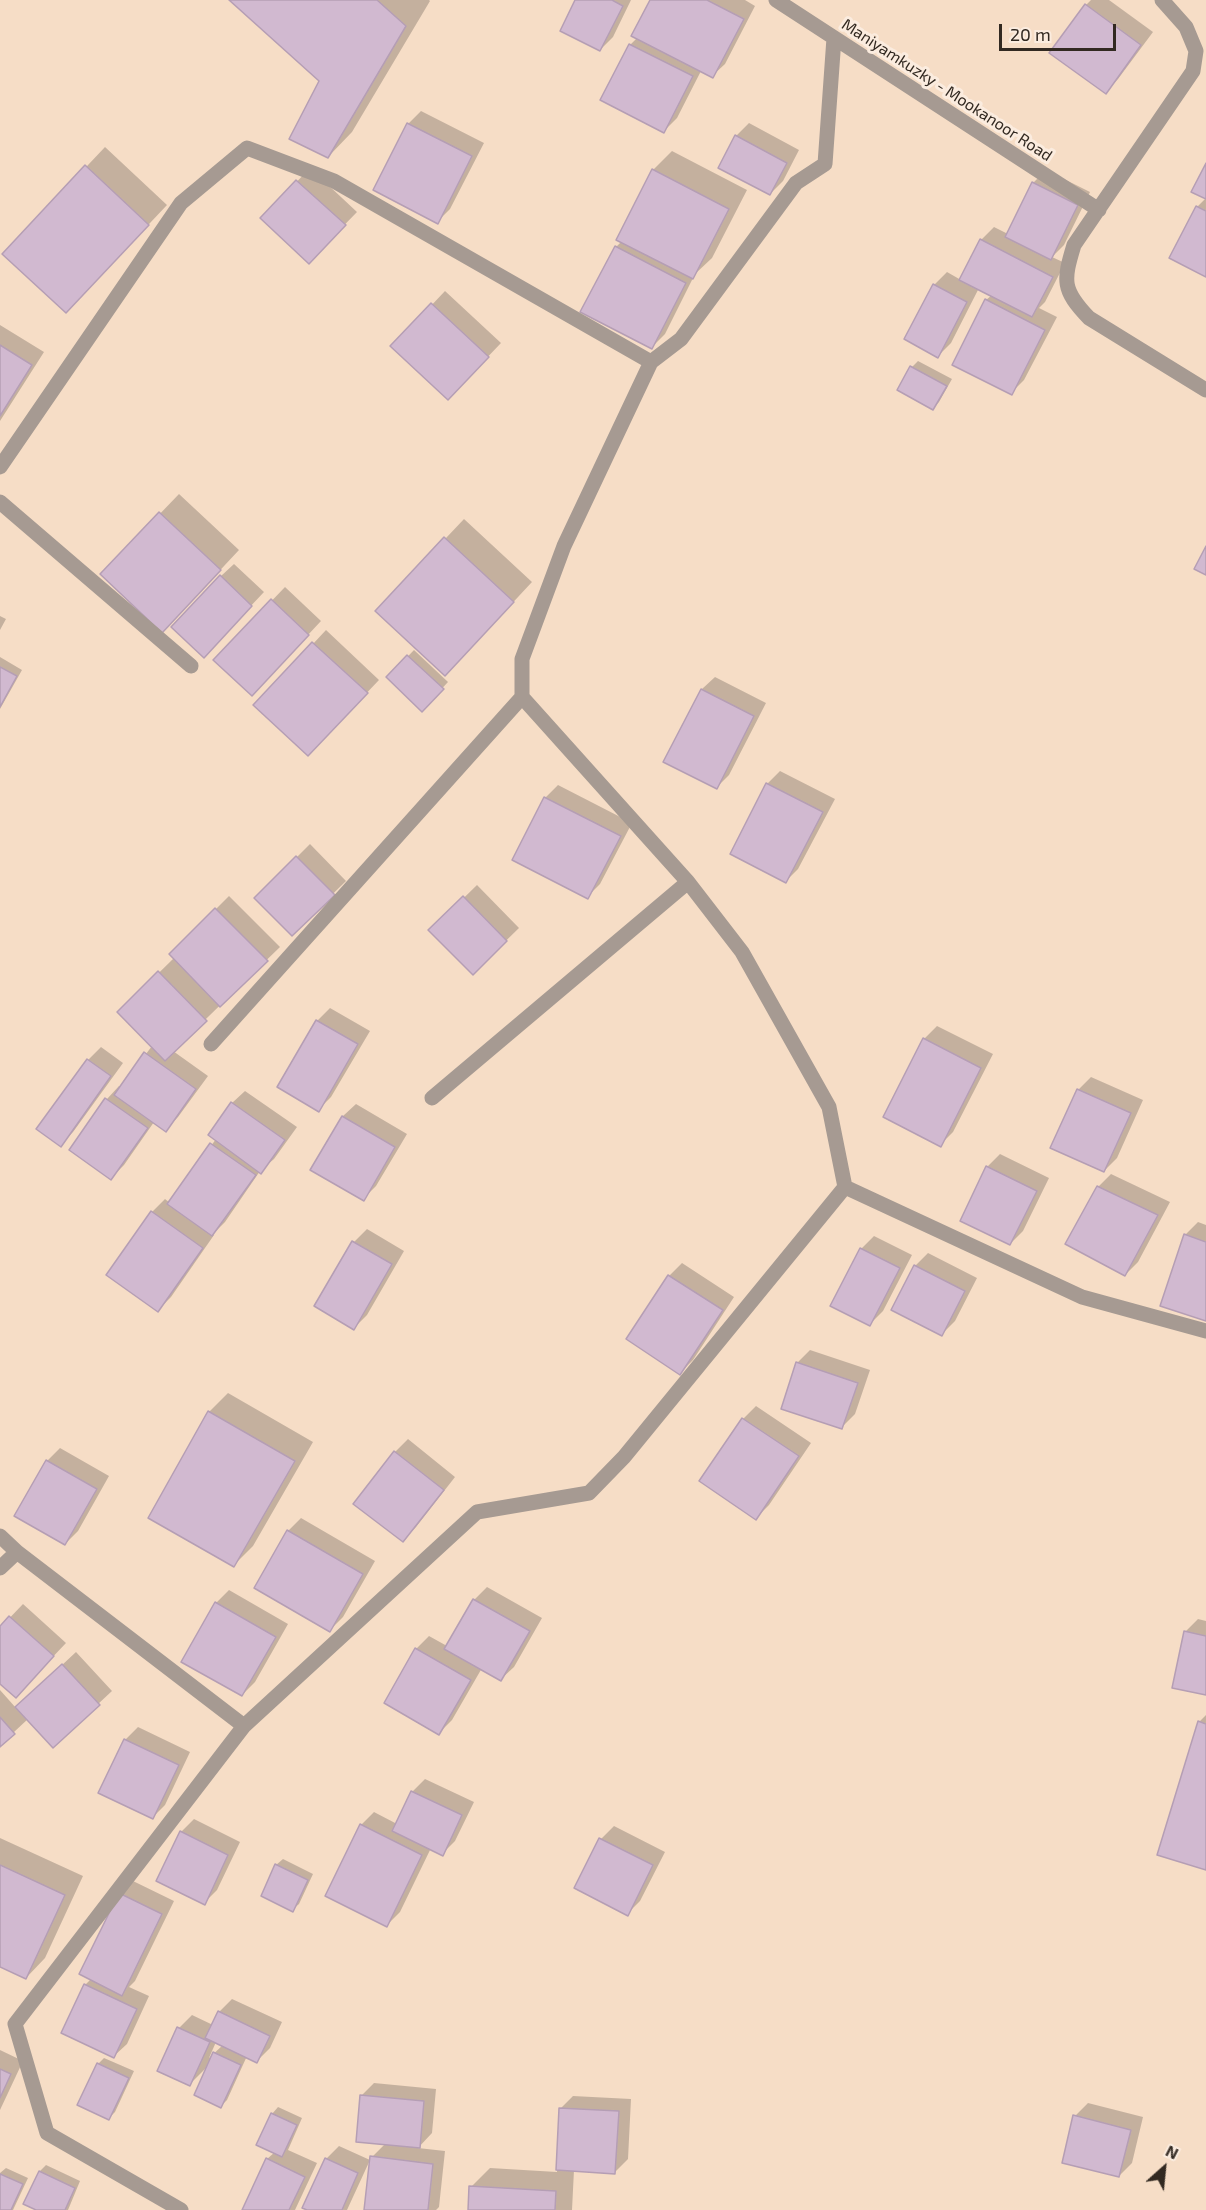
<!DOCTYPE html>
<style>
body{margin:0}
#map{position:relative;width:1206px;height:2210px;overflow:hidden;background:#f6ddc6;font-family:"Exo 2",sans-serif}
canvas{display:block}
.north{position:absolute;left:1134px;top:2138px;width:60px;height:60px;-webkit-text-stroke:4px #fbecdf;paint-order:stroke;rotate:27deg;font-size:16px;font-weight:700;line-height:24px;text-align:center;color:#322921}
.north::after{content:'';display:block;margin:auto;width:21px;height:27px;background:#322921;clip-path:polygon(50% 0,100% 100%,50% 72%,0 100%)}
.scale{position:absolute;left:999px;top:24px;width:117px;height:27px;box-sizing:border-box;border:3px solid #322921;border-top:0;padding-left:8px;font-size:18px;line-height:21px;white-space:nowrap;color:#322921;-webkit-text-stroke:4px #fbecdf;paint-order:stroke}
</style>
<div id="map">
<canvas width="1206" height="2210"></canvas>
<div class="north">N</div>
<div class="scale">20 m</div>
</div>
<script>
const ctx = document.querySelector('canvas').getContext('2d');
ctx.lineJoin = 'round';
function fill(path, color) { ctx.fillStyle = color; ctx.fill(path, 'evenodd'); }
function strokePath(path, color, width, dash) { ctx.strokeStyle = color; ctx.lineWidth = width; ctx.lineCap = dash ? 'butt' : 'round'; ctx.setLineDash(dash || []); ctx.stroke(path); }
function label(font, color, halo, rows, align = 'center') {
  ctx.font = font + ' "Exo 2",sans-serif'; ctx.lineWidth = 6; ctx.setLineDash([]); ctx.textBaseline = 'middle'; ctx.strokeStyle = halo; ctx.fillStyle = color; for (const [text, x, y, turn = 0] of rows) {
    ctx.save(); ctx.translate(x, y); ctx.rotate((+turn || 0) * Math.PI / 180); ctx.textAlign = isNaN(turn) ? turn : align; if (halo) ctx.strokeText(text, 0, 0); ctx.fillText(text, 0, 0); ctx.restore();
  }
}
fill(new Path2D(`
 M231 0H429L430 1 352 132 328 157 321 81Z
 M577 0H631L613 37 600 50Z
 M652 0H745L755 6 725 64 712 76 701 71 677 118 664 131 602 99 630 45 637 38Z
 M1091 0H1109L1153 32 1118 79 1105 92 1086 5Z
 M421 111 484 143 450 209 437 222 408 124Z
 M749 123 799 150 783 181 770 194 736 136Z
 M105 147 167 205 85 292 4 254Z
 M672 151 747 190 712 258 695 274 665 334 652 347 616 247 622 241 653 170Z
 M1206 166V275L1197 207 1206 198Z
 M310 168 357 212 321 249 262 218Z
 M1046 170 1090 192 1064 245 1052 257 1065 263 1045 302 1039 308 1057 317 1024 380 1011 393 986 300 992 295 979 288 951 343 938 356 934 285 947 272 961 280 981 240 994 227 1008 234 1033 183Z
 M445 291 501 343 461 385 393 346Z
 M0 325 44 352 0 421Z
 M918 361 952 379 939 402 933 408 899 390 912 367Z
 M179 494 239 550 181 612 102 574Z
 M464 519 532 582 464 655 377 611Z
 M234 564 264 592 216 643 221 576Z
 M285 587 321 621 265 681 215 660Z
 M0 616 6 619 0 630Z
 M326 630 379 680 321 741 256 705Z
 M414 650 448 682 422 710 388 677Z
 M0 657 22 670 0 709Z
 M715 677 766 703 729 775 716 788 702 689Z
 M780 771 835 799 798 869 786 881 767 784Z
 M558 785 632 823 600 884 587 897 545 798Z
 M310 844 346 881 292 934 256 898Z
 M477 885 519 928 473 973 431 930Z
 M229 896 280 947 173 1051 208 1076 178 1117 165 1130 154 1122 124 1165 111 1178 71 1150 107 1099 119 1086 121 1087 152 1046 119 1012 174 958 171 954Z
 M330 1008 370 1031 331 1097 318 1110 317 1021Z
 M937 1026 993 1054 953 1132 940 1145 924 1039Z
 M101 1047 123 1063 73 1132 60 1145 88 1060Z
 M1091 1077 1143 1100 1117 1158 1104 1171 1078 1090Z
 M245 1091 297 1127 274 1159 260 1171 225 1222 213 1234 214 1235 171 1297 158 1310 152 1212 165 1199 170 1203 216 1139 232 1103Z
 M356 1104 407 1134 376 1186 363 1199 312 1169 343 1116Z
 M1000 1154 1049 1178 1023 1231 1010 1244 987 1167Z
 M1111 1174 1170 1202 1138 1262 1125 1275 1098 1187Z
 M1198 1222 1206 1225V1320L1185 1235Z
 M367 1229 404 1251 367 1315 354 1328V1242Z
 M874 1236 912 1255 883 1311 870 1324 861 1249Z
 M928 1253 977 1278 955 1321 942 1334 915 1266Z
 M682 1263 734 1297 693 1360 680 1373 628 1339 669 1276Z
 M810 1350 870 1370 855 1414 842 1427 797 1363Z
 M228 1393 313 1442 253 1546 234 1565 209 1412Z
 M756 1406 811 1443 769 1505 756 1518 743 1419Z
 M408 1439 455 1477 416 1527 403 1540 395 1452Z
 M60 1448 109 1476 78 1531 65 1544 47 1461Z
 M301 1518 375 1561 343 1617 330 1630 288 1531Z
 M487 1587 542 1618 514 1667 501 1679 482 1668 452 1720 439 1733 416 1649 429 1636 447 1646 474 1600Z
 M229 1590 288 1624 255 1682 242 1695 216 1603Z
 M23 1604 66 1643 28 1683 0 1682V1628Z
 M1198 1619 1206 1621V1694L1185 1632Z
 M76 1652 112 1691 53 1746 28 1719 0 1745V1690L16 1708Z
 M1206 1715V1869L1199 1722Z
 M138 1727 190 1752 165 1805 152 1818 125 1740Z
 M425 1779 474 1802 455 1841 442 1854 431 1848 400 1912 387 1925 361 1825 374 1812 397 1824 412 1792Z
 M194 1819 240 1842 217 1890 204 1903 181 1832Z
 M614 1826 665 1852 640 1901 627 1914 576 1888 601 1839Z
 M0 1838 83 1876 45 1958 26 1978 0 1966Z
 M283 1859 313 1874 299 1904 292 1910 276 1865Z
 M133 1881 174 1901 135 1981 129 1987 149 1996 127 2044 114 2056 85 1985 91 1979 120 1894Z
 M232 1999 282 2022 270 2048 257 2061 247 2056 227 2100 221 2106 208 2066 190 2084 159 2070 179 2028 192 2015 213 2025 219 2012ZM216 2042 223 2045 209 2058Z
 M0 2050 23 2061 0 2110Z
 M104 2058 134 2071 115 2112 109 2118 98 2064Z
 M374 2083 436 2089 432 2133 418 2148 445 2151 439 2207 436 2210H366L372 2157 386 2143 361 2096Z
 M573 2096 631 2099 628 2159 615 2172 574 2170 572 2210H469L471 2187 490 2168 557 2172 560 2109Z
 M1088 2103 1143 2117 1132 2163 1119 2176 1075 2116Z
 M278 2107 302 2118 288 2150 317 2163 295 2210H245L267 2159 275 2152 272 2114Z
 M339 2146 370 2160 347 2210H311L326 2159Z
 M46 2165 80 2181 68 2210H40L25 2203 40 2171Z
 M6 2168 28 2178 13 2210H0V2173Z`), '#0003');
const building = new Path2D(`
 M229 0H377L406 26 328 158 289 139 319 81Z
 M575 0H612L623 6 600 51 560 31Z
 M650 0H707L744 19 713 78 631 36Z
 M1085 4 1141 45 1106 94 1049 53Z
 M629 44 693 76 664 133 600 100Z
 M407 123 472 156 438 224 373 190Z
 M735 135 787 163 770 195 718 168Z
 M1206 163V199L1191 192Z
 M85 165 149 225 66 313 2 254Z
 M652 169 729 209 693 279 616 240Z
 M296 180 346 225 309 264 260 218Z
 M1032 182 1078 205 1051 260 1005 237Z
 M1196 206 1206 211V277L1169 258Z
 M980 239 1053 277 1032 317 959 280Z
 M615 246 686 283 652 349 580 312Z
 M933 284 967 302 938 358 904 339Z
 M985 299 1045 330 1012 395 952 365Z
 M431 303 489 357 448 400 390 346Z
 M0 345 32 365 0 416Z
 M910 366 947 386 933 410 897 390Z
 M159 512 221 570 162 633 100 574Z
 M444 537 514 602 445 676 375 611Z
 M1206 546V575L1194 569Z
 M220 575 252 606 204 658 171 627Z
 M271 599 309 635 252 696 213 660Z
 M312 642 368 693 308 756 253 705Z
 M407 655 444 689 422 712 386 677Z
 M0 667 17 676 0 707Z
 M701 689 754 716 717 789 663 762Z
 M766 783 823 812 786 883 730 854Z
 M544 797 621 836 588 899 512 860Z
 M296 856 335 895 292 936 254 898Z
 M463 896 507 941 473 975 428 930Z
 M215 908 268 961 220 1007 169 954Z
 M158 971 207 1021 165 1061 117 1012Z
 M316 1020 358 1044 319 1112 277 1087Z
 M923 1038 981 1068 941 1147 883 1117Z
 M144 1052 196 1089 166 1132 114 1095Z
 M87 1059 111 1076 61 1147 36 1129Z
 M1077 1089 1131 1113 1104 1172 1050 1148Z
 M105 1098 148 1128 111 1180 69 1150Z
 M231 1102 285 1140 261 1174 208 1135Z
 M342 1116 395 1147 364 1201 310 1170Z
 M210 1143 256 1175 212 1236 167 1204Z
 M986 1166 1037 1191 1010 1245 960 1221Z
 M1097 1186 1158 1215 1125 1276 1065 1244Z
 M151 1211 203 1248 158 1312 106 1275Z
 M1184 1234 1206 1242V1321L1160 1306Z
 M352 1241 392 1264 354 1330 314 1306Z
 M860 1248 900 1268 870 1326 830 1306Z
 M914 1265 965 1291 942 1336 891 1310Z
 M668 1275 723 1310 680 1375 626 1339Z
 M796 1362 858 1383 842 1429 781 1409Z
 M208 1411 295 1461 234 1567 148 1518Z
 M742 1418 799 1456 756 1520 699 1481Z
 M394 1451 444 1490 403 1542 353 1504Z
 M46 1460 97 1489 65 1545 14 1516Z
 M287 1530 363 1574 330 1632 254 1588Z
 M473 1599 530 1631 501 1681 444 1649Z
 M215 1602 276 1637 242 1696 181 1662Z
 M9 1616 54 1656 16 1698 0 1684V1626Z
 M1184 1631 1206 1636V1695L1172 1688Z
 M415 1648 471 1680 439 1735 384 1703Z
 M62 1664 100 1705 53 1748 15 1707Z
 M0 1717 15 1734 0 1747Z
 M1198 1721 1206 1724V1870L1157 1855Z
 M124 1739 179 1765 153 1819 98 1793Z
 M411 1791 462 1815 443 1856 392 1831Z
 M360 1824 422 1855 387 1927 325 1896Z
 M180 1831 228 1855 205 1905 156 1881Z
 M599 1838 653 1865 628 1916 574 1888Z
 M275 1864 308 1880 293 1912 261 1896Z
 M0 1865 65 1895 26 1979 0 1967Z
 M119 1893 162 1914 122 1996 79 1974Z
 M84 1984 137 2009 114 2058 61 2033Z
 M218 2011 270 2036 257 2063 205 2038Z
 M177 2027 210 2042 190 2086 157 2071Z
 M213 2052 241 2065 221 2108 194 2095Z
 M97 2063 129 2078 109 2120 77 2105Z
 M0 2069 11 2074 0 2098Z
 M360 2095 424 2101 420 2148 356 2142Z
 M559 2108 619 2111 615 2174 556 2170Z
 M271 2113 297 2125 282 2157 256 2145Z
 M1073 2115 1131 2130 1119 2177 1062 2163Z
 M370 2156 433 2164 428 2210H364Z
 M266 2158 305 2177 289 2210H242Z
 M325 2158 358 2173 342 2210H307L302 2208Z
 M39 2171 75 2188 65 2210H36L23 2204Z
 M0 2174 23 2184 11 2210H0Z
 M469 2186 556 2191 555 2210H468Z`);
fill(building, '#d1b9d0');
strokePath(building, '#b59eb4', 1.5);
strokePath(new Path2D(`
 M776 0 1099 210
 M1162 0 1186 27 1196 51 1193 71 1074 245C1063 281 1062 290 1089 318L1206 390
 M0 467 181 203 247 148 334 181 651 362
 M0 502 191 666
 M522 697 688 882 742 952 829 1107 845 1187
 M211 1044 522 697V659L564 546 651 362 681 339 796 183 825 164 834 38
 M432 1098 688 882
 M845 1187 1082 1297 1206 1331
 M0 1536 17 1552 244 1726 477 1512 589 1493 624 1457 845 1187
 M0 1568 17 1552
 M181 2210 47 2133 15 2024 244 1726`), '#a69a92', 15);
label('16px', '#322921', '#fbecdf', [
 ["Maniyamkuzky - Mookanoor Road",947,90,33]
]);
</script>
